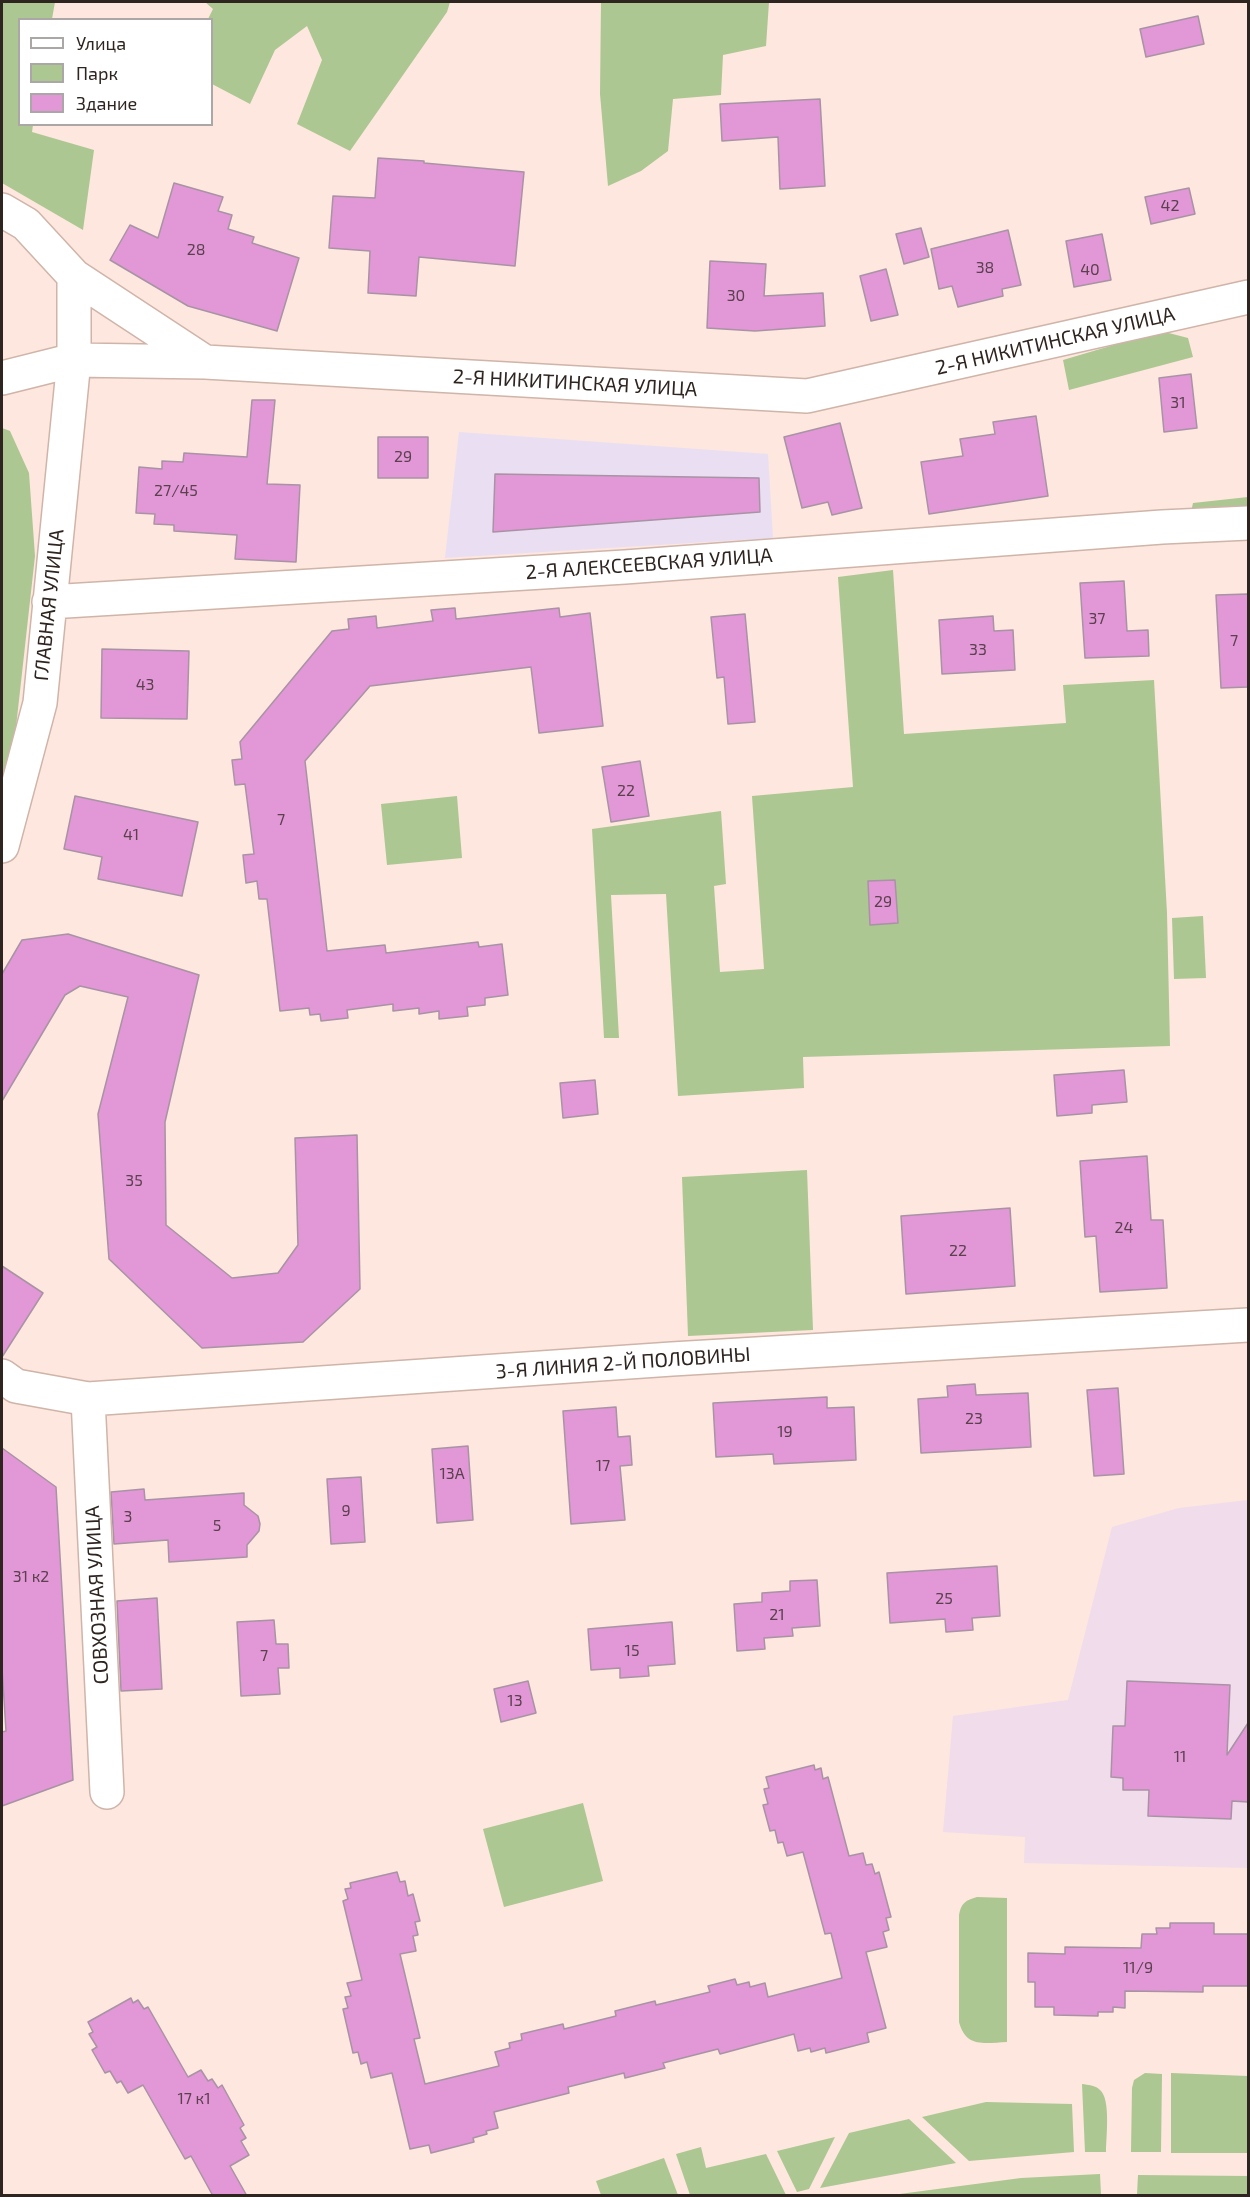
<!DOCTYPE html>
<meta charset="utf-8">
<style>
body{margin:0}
#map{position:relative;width:1250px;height:2197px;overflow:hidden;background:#fee7de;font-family:"Exo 2",sans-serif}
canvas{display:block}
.frame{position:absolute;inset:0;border:3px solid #2e2420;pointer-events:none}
.legend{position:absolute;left:18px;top:18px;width:195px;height:108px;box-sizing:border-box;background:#fff;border:2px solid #aba7a6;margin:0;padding:8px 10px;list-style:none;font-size:18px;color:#2e2420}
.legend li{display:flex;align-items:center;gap:12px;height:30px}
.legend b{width:30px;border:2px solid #aba7a6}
</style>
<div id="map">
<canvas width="1250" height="2197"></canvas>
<div class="frame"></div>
<ul class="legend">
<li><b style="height:8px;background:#fff"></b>Улица</li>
<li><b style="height:16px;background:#acc792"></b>Парк</li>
<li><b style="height:16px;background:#e297d7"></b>Здание</li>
</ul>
</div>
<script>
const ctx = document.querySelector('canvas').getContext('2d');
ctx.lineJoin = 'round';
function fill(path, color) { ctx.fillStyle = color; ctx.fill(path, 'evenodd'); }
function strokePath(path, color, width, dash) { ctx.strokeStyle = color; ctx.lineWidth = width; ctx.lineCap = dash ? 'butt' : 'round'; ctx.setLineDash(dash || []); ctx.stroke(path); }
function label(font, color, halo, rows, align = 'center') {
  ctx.font = font + ' "Exo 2",sans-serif'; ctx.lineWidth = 4.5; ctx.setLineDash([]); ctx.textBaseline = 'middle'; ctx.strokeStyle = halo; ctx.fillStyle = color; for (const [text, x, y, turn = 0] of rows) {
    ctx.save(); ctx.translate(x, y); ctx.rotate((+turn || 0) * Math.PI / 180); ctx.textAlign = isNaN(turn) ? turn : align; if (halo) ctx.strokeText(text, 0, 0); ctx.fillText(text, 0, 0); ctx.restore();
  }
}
fill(new Path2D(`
 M459 432 768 454 773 538 445 558Z`), '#eadef2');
fill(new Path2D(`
 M1248 1500V1868L1024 1863 1025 1837 943 1832 953 1716 1068 1700 1112 1527 1179 1508Z`), '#f1dceb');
fill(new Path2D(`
 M2 2H55L52 19 20 20V124L33 125 32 132 94 150 83 230 2 183Z
 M205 2H459H450L447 12 350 151 297 124 322 60 307 26 275 50 250 104 212 84V20L208 19 213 9Z
 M601 2H769L766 46 723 55 721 95 673 99 668 151 641 171 608 186 600 94Z
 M1161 331 1188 338 1193 357 1069 390 1063 360Z
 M2 428 10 431 29 473 35 556 14 745 2 791Z
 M1248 497V508L1191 512 1193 503Z
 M893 570 904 734 1066 723 1063 685 1154 680 1167 913 1170 1046 803 1057 804 1088 678 1096 666 894 611 895 619 1038H604L592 829 721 811 726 884 714 886 720 972 764 969 752 796 853 787 838 577Z
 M457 796 462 858 387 865 381 804Z
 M1203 916 1206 978 1174 979 1172 918Z
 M807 1170 813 1330 688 1336 682 1177Z
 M583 1803 603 1881 504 1907 483 1829Z
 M977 1897 1007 1898V2042C984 2043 966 2048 959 2022V1915C961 1903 966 1900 977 1897Z
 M1145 2073 1162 2074 1161 2152H1131L1132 2088 1134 2080Z
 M1171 2073 1248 2076V2153H1171Z
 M1082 2084C1088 2085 1095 2085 1100 2090 1111 2099 1106 2138 1106 2152H1085Z
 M986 2102 1072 2104 1074 2152 969 2161 922 2117Z
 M909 2119 956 2163 820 2188 849 2133Z
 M835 2137 809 2189 797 2192 777 2151Z
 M701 2147 706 2168 766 2154 786 2195H690L676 2154Z
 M664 2158 678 2195H601L596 2181Z
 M1100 2174 1101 2195H892L1021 2178Z
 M1138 2175 1248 2176V2195H1137Z`), '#acc792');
const building = new Path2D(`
 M1198 16 1204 44 1146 57 1140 29Z
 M820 99 825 186 780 189 778 137 722 141 720 104Z
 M378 158 424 161V163L524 172 515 266 419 257 416 296 368 293 370 251 329 248 333 196 375 198Z
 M174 183 223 197 218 211 232 215 228 229 254 237 252 243 299 258 277 331 188 306 110 260 130 225 158 238Z
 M1189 188 1195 214 1151 224 1145 197Z
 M921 228 929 257 904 264 896 234Z
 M1008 230 1021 285 1002 289 1003 296 958 307 952 286 939 289 931 249Z
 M1102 234 1111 280 1074 287 1066 241Z
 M710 261 766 264 764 296 823 293 825 326 755 331 707 328Z
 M886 269 898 315 871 321 860 276Z
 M1191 374 1197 428 1164 432 1159 378Z
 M252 400H275L267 484 300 485 296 562 235 559 237 535 174 531V525L154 524 155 514 136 513 139 467 162 469V461L183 462 184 453 247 457Z
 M1036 416 1048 496 929 514 921 462 963 456 960 439 995 434 993 422Z
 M840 423 862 508 832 515 828 502 802 508 784 437Z
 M378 437H428V478H378Z
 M495 474 759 478 760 512 493 532Z
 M1124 581 1127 631 1148 630 1149 656 1085 658 1080 583Z
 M1248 594V687L1221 688 1216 595Z
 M455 608 456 619 559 608 560 617 590 613 603 726 539 733 531 667 370 686 305 761 327 951 385 945 386 953 478 942 479 947 502 944 508 995 485 998V1005L467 1007 468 1016 439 1019V1011L419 1014V1008L393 1011V1004L347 1010 348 1018 321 1021 320 1014 310 1015 309 1008 280 1011 267 899H259L257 881 246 883 243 855 254 854 245 784 235 785 232 760 242 759 240 742 332 631 349 629 348 619 376 616 377 628 433 621 431 610Z
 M745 614 755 722 728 724 724 677 717 678 711 617Z
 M993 616 994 631 1013 630 1015 670 942 674 939 620Z
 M102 649 189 651 187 719 101 718Z
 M640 761 649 816 611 822 602 767Z
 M75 796 198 822 182 896 98 879 102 857 64 849Z
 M895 880 898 923 870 925 868 881Z
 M68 934 199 975 165 1122 166 1225 232 1278 278 1273 298 1245 295 1138 357 1135 360 1289 303 1342 202 1348 109 1259 98 1114 128 997 80 986 65 995 2 1101V974L22 940Z
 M1124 1070 1127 1102 1092 1105V1113L1057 1116 1054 1075Z
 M595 1080 598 1114 563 1118 560 1083Z
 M1147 1156 1151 1220H1163L1167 1288 1100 1292 1096 1236 1085 1237 1080 1161Z
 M1010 1208 1015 1286 906 1294 901 1216Z
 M2 1266 43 1293 2 1357Z
 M975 1384 976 1395 1028 1393 1031 1447 921 1453 918 1399 948 1397 947 1386Z
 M1118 1388 1124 1474 1094 1476 1087 1390Z
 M827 1397V1408L854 1407 856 1460 774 1464 773 1454 716 1457 713 1403Z
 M616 1407 618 1437 630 1436 632 1465 620 1466 625 1520 571 1524 563 1411Z
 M468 1446 473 1520 437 1523 432 1449Z
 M2 1448 56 1487 73 1780 2 1806V1732L6 1731 2 1668Z
 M361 1477 365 1542 331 1544 327 1479Z
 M144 1489 145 1500 244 1493V1505L258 1516 260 1524 259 1531 247 1545V1557L169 1562 168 1540 114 1544 111 1492Z
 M997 1566 1000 1616 972 1618 973 1630 946 1632 945 1619 890 1623 887 1573Z
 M817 1580 820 1626 792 1628 793 1636 764 1638 765 1649 737 1651 734 1604 762 1602V1593L790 1591V1581Z
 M157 1598 162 1689 121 1691 117 1601Z
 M274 1620 276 1644H288L289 1668H278L280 1694 241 1696 237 1622Z
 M672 1622 675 1664 648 1666 649 1676 620 1678V1668L591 1670 588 1629Z
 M528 1681 536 1713 501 1722 494 1689Z
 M1127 1681 1230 1685 1227 1755 1248 1723V1802L1232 1801 1231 1819 1148 1816 1149 1790H1123V1778L1111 1777 1113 1726H1125Z
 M814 1765 815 1770 821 1768 823 1779 828 1777 849 1856 863 1853 866 1865 872 1864 875 1874 879 1872 891 1917 886 1918 889 1930 883 1932 887 1947 866 1952 886 2028 867 2033 869 2042 826 2053 825 2048 811 2052 810 2048 798 2051 794 2034 720 2054 718 2049 663 2063 665 2068 625 2078 624 2073 568 2087 569 2093 494 2112 498 2128 486 2131 487 2134 473 2138 474 2142 431 2153 429 2145 410 2149 392 2073 371 2078 367 2062 361 2064 358 2052 353 2053 343 2009 348 2008 345 1997 351 1996 347 1983 362 1980 343 1901 348 1899 345 1889 351 1888 350 1883 397 1872 400 1882 405 1881 408 1896 413 1894 420 1921 415 1922 418 1935 413 1936 416 1951 400 1954 420 2038 414 2039 425 2084 499 2066 495 2052 510 2048 509 2043 522 2040 521 2034 563 2024 564 2029 616 2016 615 2011 655 2001 656 2005 710 1992 708 1986 735 1979 737 1985 749 1982 750 1987 765 1983 768 1997 842 1978 831 1933 825 1934 803 1852 787 1856 783 1842 778 1843 775 1830 770 1831 763 1805 768 1804 764 1789 769 1788 766 1777Z
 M1170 1923H1214V1934H1248V1986H1203V1992L1125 1991V2008L1113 2007V2012H1098V2016L1054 2015V2007H1035V1982H1028V1953L1065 1954V1947L1141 1948 1142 1934H1157L1156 1928H1170Z
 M131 1998 133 2003 138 2000 144 2009 148 2007 188 2077 201 2070 208 2081 212 2079 218 2088 222 2085 244 2125 240 2128 246 2138 241 2141 249 2155 230 2166 247 2196H213L191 2156 185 2159 143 2085 128 2093 121 2081 117 2083 110 2071 105 2073 92 2050 97 2047 89 2034 93 2032 88 2022Z`);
fill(building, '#e297d7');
strokePath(building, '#a893a4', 1.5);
const minor = new Path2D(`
 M2 210 26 224 74 276V360L40 703 2 846
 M74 276 205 362
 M2 378 74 360 205 362 807 396 1248 297
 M49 602 625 567 1162 527 1248 523
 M2 1376 16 1386 88 1399 672 1359 1248 1325
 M88 1399 107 1792`);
strokePath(minor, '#cfb4a9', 36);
strokePath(minor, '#fff', 33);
label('16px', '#5b414e', null, [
 ["42",1170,206],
 ["28",196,250],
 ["38",985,268],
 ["40",1090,270],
 ["30",736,296],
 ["31",1178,403],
 ["29",403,457],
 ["27/45",176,491],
 ["37",1097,619],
 ["7",1234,641],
 ["33",978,650],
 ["43",145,685],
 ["22",626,791],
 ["7",281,820],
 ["41",131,835],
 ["29",883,902],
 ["35",134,1181],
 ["24",1124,1228],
 ["22",958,1251],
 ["23",974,1419],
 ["19",785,1432],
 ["17",603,1466],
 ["13А",452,1474],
 ["9",346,1511],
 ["3",128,1517],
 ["5",217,1526],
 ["31 к2",31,1577],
 ["25",944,1599],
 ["21",777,1615],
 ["15",632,1651],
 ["7",264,1656],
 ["13",515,1701],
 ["11",1180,1757],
 ["11/9",1138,1968],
 ["17 к1",194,2099]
]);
label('20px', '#2e2420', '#fff', [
 ["2-Я НИКИТИНСКАЯ УЛИЦА",1055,341,-13],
 ["2-Я НИКИТИНСКАЯ УЛИЦА",575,383,3],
 ["2-Я АЛЕКСЕЕВСКАЯ УЛИЦА",649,564,-4],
 ["ГЛАВНАЯ УЛИЦА",49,605,-84],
 ["3-Я ЛИНИЯ 2-Й ПОЛОВИНЫ",623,1363,-4],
 ["СОВХОЗНАЯ УЛИЦА",97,1595,-93]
]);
</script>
